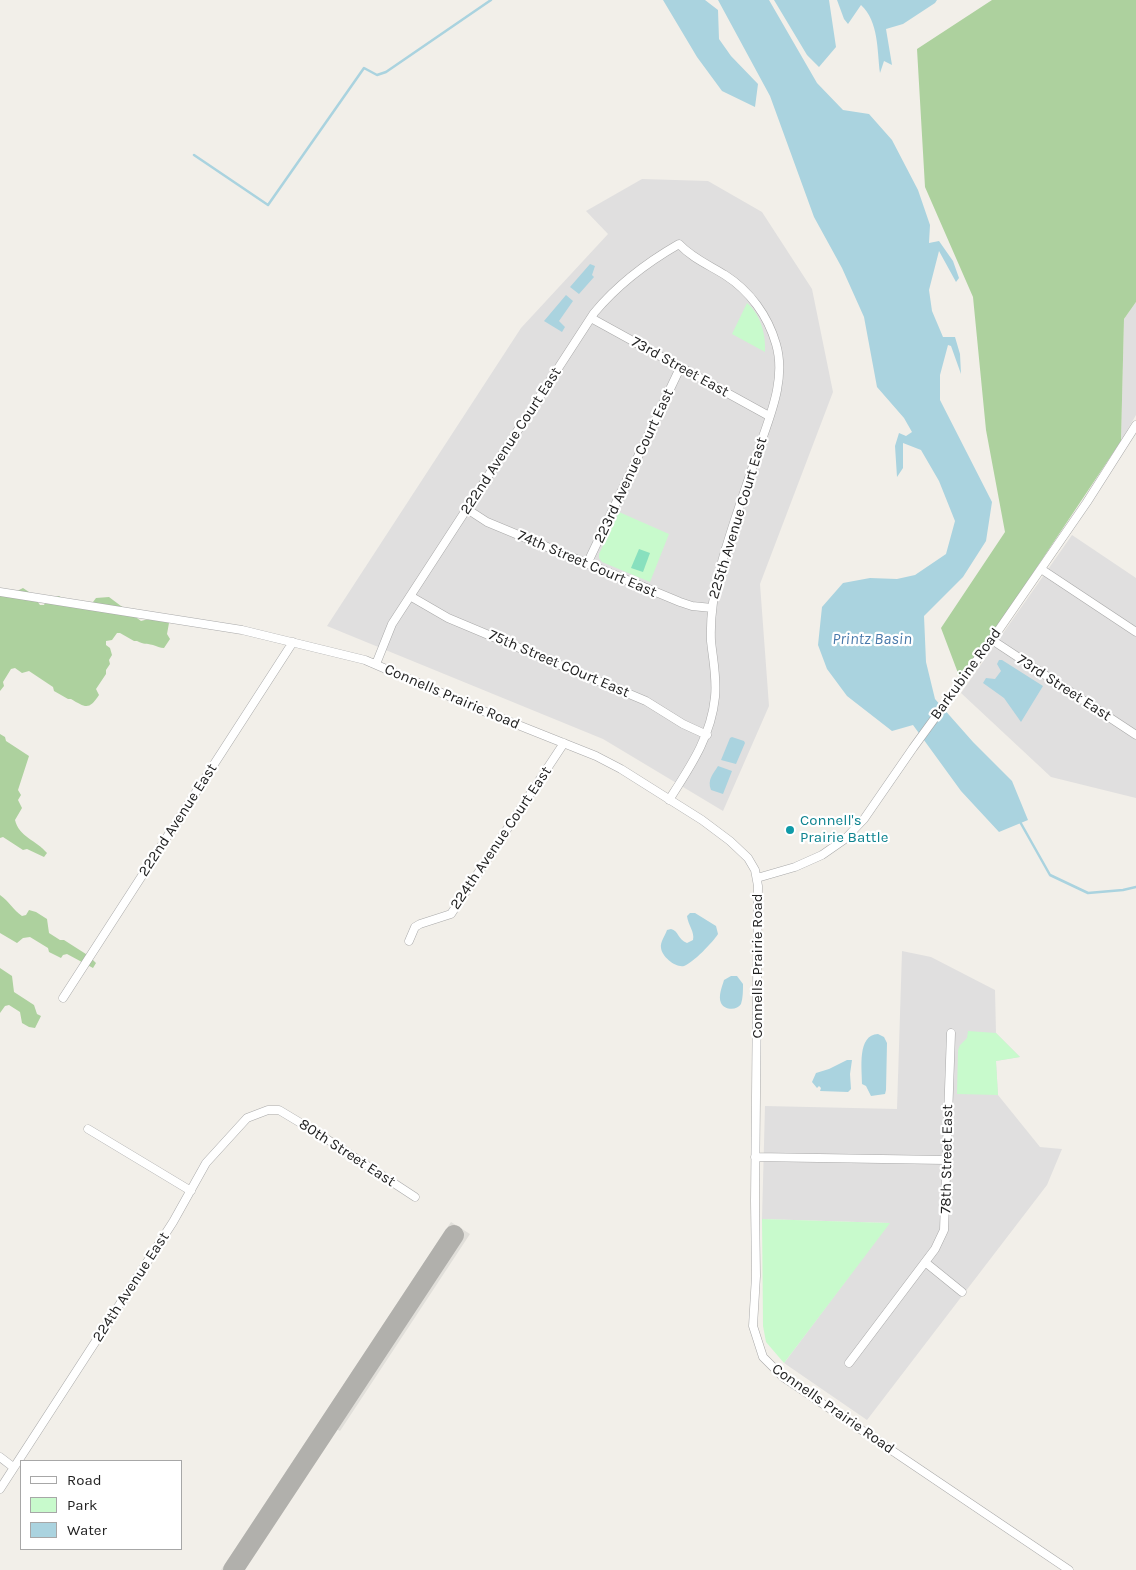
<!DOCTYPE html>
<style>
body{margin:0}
#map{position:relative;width:1136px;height:1570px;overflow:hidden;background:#f2efe9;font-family:Karla,sans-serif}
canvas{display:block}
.legend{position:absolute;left:20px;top:1460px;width:162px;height:90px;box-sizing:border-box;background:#fff;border:1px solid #a7a7a7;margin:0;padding:6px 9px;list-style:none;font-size:15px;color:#222}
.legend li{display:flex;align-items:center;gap:10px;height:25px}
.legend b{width:25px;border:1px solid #a7a7a7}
</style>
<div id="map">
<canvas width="1136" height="1570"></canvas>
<ul class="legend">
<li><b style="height:6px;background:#fff"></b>Road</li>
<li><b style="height:14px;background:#c8facc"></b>Park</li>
<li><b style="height:14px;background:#aad3df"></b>Water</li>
</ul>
</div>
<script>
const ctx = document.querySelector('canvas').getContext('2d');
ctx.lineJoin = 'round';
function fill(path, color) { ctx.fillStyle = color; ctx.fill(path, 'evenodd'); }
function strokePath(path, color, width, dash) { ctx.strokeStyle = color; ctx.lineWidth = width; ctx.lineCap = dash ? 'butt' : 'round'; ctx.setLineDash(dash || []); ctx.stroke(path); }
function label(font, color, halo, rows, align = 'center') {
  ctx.font = font + ' Karla,sans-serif'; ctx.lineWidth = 4.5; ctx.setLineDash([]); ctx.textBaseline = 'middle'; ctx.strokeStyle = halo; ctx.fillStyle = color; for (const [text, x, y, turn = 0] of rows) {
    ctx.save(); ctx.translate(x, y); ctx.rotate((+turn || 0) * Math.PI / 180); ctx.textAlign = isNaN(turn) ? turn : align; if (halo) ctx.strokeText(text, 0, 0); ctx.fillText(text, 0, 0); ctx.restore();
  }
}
fill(new Path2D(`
 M642 179 708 181 762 212 812 289 833 392 760 584 769 706 723 811 603 739 327 626 521 328 608 234 586 211Z
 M1136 302V415L1121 441 1124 319Z
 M1072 535 1136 578V798L1051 777 961 693Z
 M902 951 931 957 995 990 996 1033 1020 1057 996 1061 998 1095 1040 1147 1062 1149 1047 1185 867 1420 784 1363 889 1223 762 1219 765 1106 897 1109Z`), '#e0dfdf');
fill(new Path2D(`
 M451 1222 470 1234 340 1431 330 1426 237 1570H221Z`), '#e1dfda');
fill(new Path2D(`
 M992 0H1136V302L1124 319 1121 441 961 681 941 628 1005 532 986 430 973 297 925 187 917 49Z
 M23 588 32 594 40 605H44L45 603H51L55 597 59 596 66 600 90 606 96 598 109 597 141 621C152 618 160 617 169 623L167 634 170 639 164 648C160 648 157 646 153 645 145 643 145 645 137 641H134L120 633H117L112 640 106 641V645L110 648 112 655 109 660 110 664 106 670V674L96 689 99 695C89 710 86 708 71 699H68L54 691 53 687 29 671 22 673 15 668 11 669 3 682 4 686 0 691V589L9 595Z
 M0 734 5 737 6 741 29 756 18 790 21 795 18 800 22 808 15 820C19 837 36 840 47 853L44 857 27 849 23 850 3 837 0 838Z
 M0 895C9 901 13 910 22 916L26 915 29 910 36 912 47 919 49 933 60 940H64L89 956 96 963 93 968 67 954 63 955 61 958 49 952 48 948 30 937 23 938 17 943 0 933Z
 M0 968 12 976 14 992 34 1005 37 1014 41 1016 35 1028 29 1027 22 1023 20 1012 9 1005 5 1006 0 1013Z`), '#add19e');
fill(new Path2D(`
 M747 303C761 315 766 335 765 352L732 334Z
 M619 512 669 534 650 582 602 562 599 558V554Z
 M968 1031 996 1033 1020 1057 996 1061 998 1095 957 1094 958 1050 960 1045 967 1038Z
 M762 1219 890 1223 784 1363 766 1342 763 1326Z`), '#c8facc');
fill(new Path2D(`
 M639 549 650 553 643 572 631 568Z`), '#88e0be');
fill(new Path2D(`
 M663 0H705L718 10 719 39 731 56 758 84 755 107 722 91 697 57Z
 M718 0H769L817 83 843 110 869 114 892 140 918 190 930 225 929 243 939 241 953 261 959 278 956 282 939 251 929 290 932 311 943 337H955L960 354 961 374 951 346 948 345 940 375V400L992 502 986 541 963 577 924 616 926 662 935 699 973 742 1012 781 1028 820 999 832 961 791 913 725 892 731 847 696 827 669 818 645 822 607 843 583 870 578 897 579 915 575 946 554 955 521 939 481 921 450 903 443V468L897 477 895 446 899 433 906 436 912 432 904 418 877 387 864 317 842 268 814 217 770 96Z
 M774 0H829L836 47 819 67 807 55Z
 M837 0H937L935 3 903 24 886 29 892 65 884 61 880 73C877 50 879 22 861 5L848 24 844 19Z
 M590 264 595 266 592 275 594 277 579 294 570 287Z
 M566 295 573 301 559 321 565 327 562 332 544 321Z
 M999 660H1002L1043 686 1021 722 1004 698 983 683 986 678 995 679 1001 671 997 664Z
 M732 737 744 741 745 743 736 764 721 760 730 738Z
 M718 766 732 771 723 794 711 790C707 780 713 774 718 766Z
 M690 913H695L716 926 718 934C713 942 693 963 684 966 676 968 662 957 661 948 660 942 665 936 667 930L671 929C679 931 678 940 687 943L693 940C695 932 688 925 687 916Z
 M731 976H737L743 984C743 990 743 998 741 1004 737 1011 724 1010 721 1003 718 996 722 987 724 980Z
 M878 1034 884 1037 887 1043 886 1090 885 1094 871 1096 866 1086 862 1084C862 1068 857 1035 878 1034Z
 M847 1060H852L850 1074 851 1089 848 1092 820 1091 821 1088 819 1086 817 1088 812 1082 816 1073 829 1069Z`), '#aad3df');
strokePath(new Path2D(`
 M194 155 268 205 364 68 377 75 386 72 491 0
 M1019 820 1050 875 1088 893 1123 890 1136 887`), '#aad3df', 2.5);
strokePath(new Path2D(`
 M233 1570 454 1235`), '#b1b0ac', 20);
const minor = new Path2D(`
 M591 318 769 416
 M467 509 487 522 680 602 692 606 712 608
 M587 564 680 368
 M1041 569 1136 632
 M0 592 242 630 365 660 488 713 596 756 621 769 702 820 730 841 748 858 755 870 758 886 755 1201 756 1276 753 1326 763 1357 783 1377 1069 1570
 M410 596 448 618 646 701 683 724 707 735
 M992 640 1136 735
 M376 664 392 624 594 313C618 284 646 263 679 244 692 258 709 265 725 275 750 291 768 316 776 344 787 381 768 420 757 454 744 494 729 533 719 573 713 596 710 617 711 641 713 660 717 678 715 697 711 737 690 767 669 800
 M757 878 795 867 822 855 845 839 864 819 913 748 998 631 1087 502 1136 425
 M409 941 415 927 420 924 451 914 564 743
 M63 998 293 642
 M88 1129 191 1191
 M755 1157 945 1160
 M925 1262 962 1292
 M849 1363 935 1249 944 1230 951 1033
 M0 1457 13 1467
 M0 1489 173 1222 206 1163 247 1118 268 1110H279L319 1134 415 1197`);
strokePath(minor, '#a9a9a9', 9);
strokePath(minor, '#fff', 8);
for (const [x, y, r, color] of [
 [790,830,5,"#0f9aa8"]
]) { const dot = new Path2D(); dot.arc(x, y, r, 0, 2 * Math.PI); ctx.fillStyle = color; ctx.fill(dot); strokePath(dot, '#fff', 2); }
label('15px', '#222', '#fff', [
 ["73rd Street East",680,367,29],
 ["222nd Avenue Court East",511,441,-57],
 ["223rd Avenue Court East",634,466,-65],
 ["225th Avenue Court East",738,518,-73],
 ["74th Street Court East",587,564,23],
 ["75th Street COurt East",559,664,23],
 ["Barkubine Road",966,674,-54],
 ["73rd Street East",1064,688,33],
 ["Connells Prairie Road",452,697,23],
 ["222nd Avenue East",178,820,-57],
 ["224th Avenue Court East",501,838,-56],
 ["Connells Prairie Road",758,966,-90],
 ["80th Street East",347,1153,33],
 ["78th Street East",947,1159,-89],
 ["224th Avenue East",131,1287,-57],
 ["Connells Prairie Road",833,1409,35]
]);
label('15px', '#0d838f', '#fff', [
 ["Connell's",800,821],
 ["Prairie Battle",800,838]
], 'left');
label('italic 16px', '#4a7aab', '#fff', [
 ["Printz Basin",872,639]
]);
</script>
